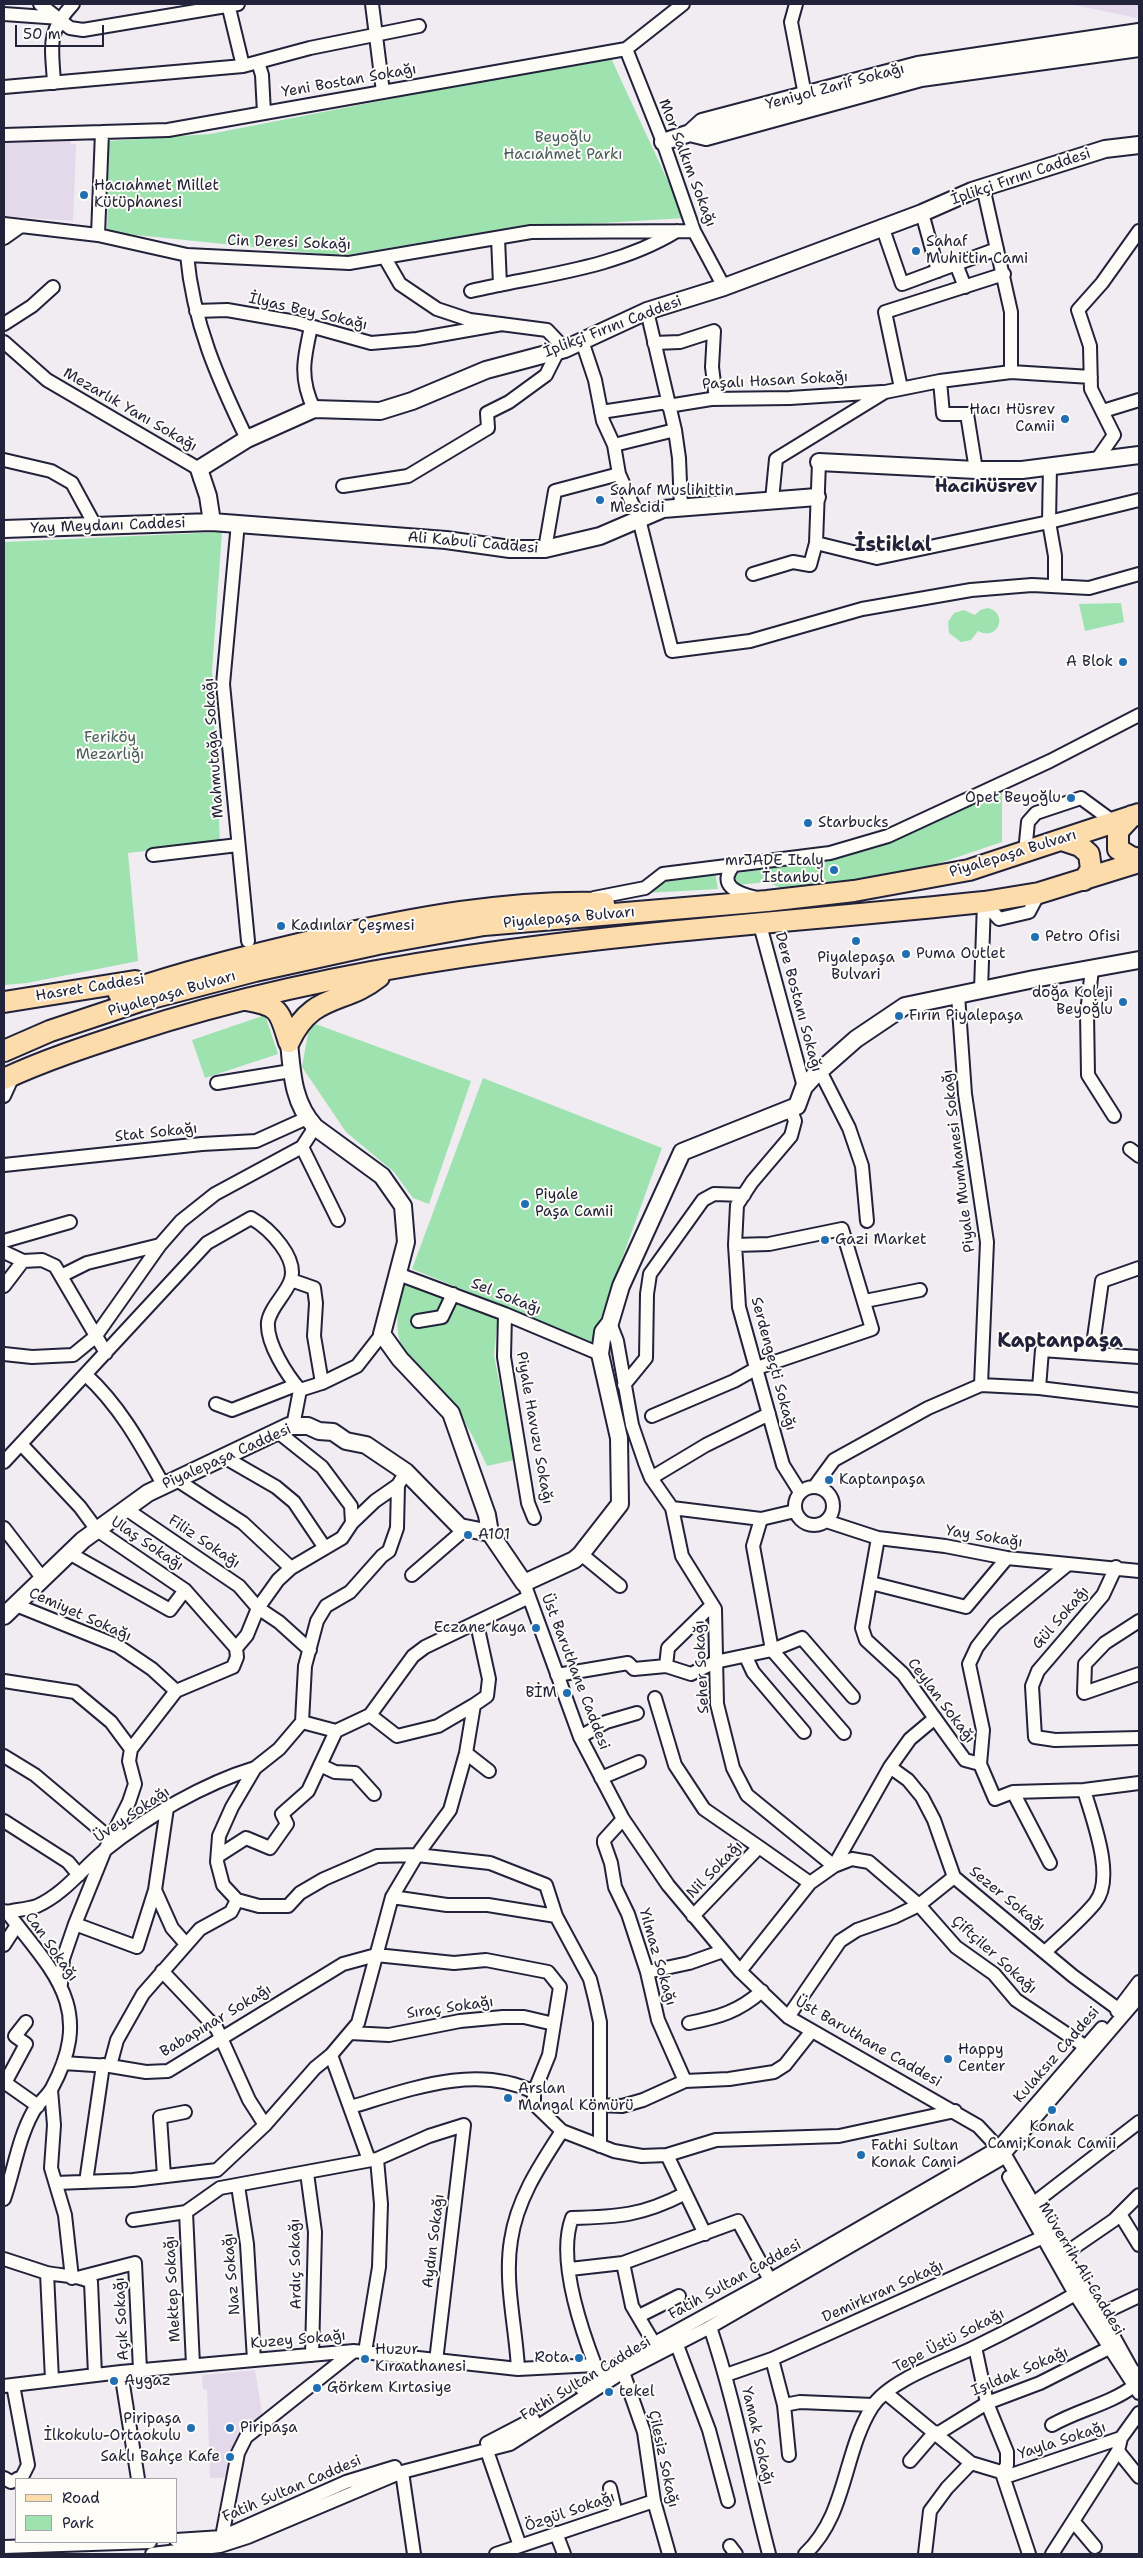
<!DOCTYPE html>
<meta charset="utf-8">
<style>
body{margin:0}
#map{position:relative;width:1143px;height:2558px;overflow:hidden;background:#f1ecf2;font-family:"Shantell Sans",sans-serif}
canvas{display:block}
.frame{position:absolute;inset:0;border:5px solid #22223b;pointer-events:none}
.legend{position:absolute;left:15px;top:2478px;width:162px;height:65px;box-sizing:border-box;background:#fdfcf7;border:1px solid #a5a5ac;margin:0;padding:6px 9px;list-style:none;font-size:15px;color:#22223b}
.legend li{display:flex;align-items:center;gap:10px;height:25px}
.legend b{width:25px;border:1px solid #a5a5ac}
.scale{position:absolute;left:15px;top:25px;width:89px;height:22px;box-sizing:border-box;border:2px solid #22223b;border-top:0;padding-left:6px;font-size:15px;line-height:18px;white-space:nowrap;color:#22223b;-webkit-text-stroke:4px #fdfcf7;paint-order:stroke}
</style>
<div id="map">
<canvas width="1143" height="2558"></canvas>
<div class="frame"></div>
<ul class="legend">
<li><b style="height:6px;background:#fddcac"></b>Road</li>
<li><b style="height:14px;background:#9ee3af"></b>Park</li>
</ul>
<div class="scale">50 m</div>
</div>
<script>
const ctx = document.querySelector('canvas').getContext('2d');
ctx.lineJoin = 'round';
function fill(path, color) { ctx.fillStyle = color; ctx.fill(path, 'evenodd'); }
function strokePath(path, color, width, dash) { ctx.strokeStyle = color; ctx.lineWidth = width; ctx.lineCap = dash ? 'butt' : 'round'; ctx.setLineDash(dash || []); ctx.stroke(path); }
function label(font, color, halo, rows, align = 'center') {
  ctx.font = font + ' "Shantell Sans",sans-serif'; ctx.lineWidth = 4; ctx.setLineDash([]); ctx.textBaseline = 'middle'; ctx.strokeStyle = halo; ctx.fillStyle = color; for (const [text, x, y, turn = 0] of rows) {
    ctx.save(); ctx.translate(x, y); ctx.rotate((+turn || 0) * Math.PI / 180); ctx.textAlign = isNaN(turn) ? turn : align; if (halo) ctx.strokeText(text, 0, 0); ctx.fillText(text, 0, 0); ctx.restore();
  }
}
fill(new Path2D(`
 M1070 4H1138L1137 18Z
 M4 141H71V144H76L73 221 4 216Z
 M255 2370 263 2419 240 2437 224 2478H210L207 2390 203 2389 202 2375Z`), '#e3d9eb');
fill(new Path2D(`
 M610 56 685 218 503 229 341 256 107 232 109 141 210 134Z
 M222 532 212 671 220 842 128 853 138 961 27 983 4 985V542Z
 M1121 603 1124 622 1085 631 1079 604Z
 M988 608C1009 613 998 642 978 631L971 640 961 642 949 633 948 622 954 613 964 610 975 615 980 610Z
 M1002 788V842L928 867 833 884 785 890 767 882 738 885 734 874 838 856 889 843Z
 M715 873 718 889 646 893 661 882Z
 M265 1015 278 1054 205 1078 192 1040Z
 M310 1022 471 1081 429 1204 413 1198 394 1172 346 1132 302 1067Z
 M483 1078 662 1148 592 1342 412 1269Z
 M404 1283 498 1317 494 1355 514 1460 487 1466C474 1437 460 1411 439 1387 429 1375 415 1366 406 1354 392 1333 398 1305 404 1283Z`), '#9ee3af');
const minor = new Path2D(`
 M40 4 70 28 83 30 238 4
 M228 4 243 66
 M372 4 383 92
 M796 4 791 22 805 95
 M4 14 60 18
 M626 49 663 142 694 231 724 287
 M258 62 262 75 264 113
 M54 83C52 46 46 33 73 4
 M4 87 243 66 310 48 419 26
 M4 135 168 130 626 49 683 4
 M983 187 1011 312V372
 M922 213 938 271
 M4 224 98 235 187 255 349 263 531 232 694 231
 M882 226 902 284 956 264 965 287
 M98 235 102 132
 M4 238 21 226
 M498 238 500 285
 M187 255C193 323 218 379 247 439
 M385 258 400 284 437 309 470 320 547 330 565 349
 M956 264 997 249
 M471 291C540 275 615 269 677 231
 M196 311 227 310 296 322 371 343 417 339 502 324
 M647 311 675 430 679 458 681 507
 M4 324 32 306 53 287
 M311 327C304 358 299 378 314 409
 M582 341 595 380 603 421 614 445 619 474 639 519 672 651 750 641 862 609 971 590 1032 585 1089 588 1139 574
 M4 342 47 380 199 469 200 478
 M654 343 680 342 714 331 712 367 716 399
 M940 381 943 414H967L976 470
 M901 388 885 312 1004 274
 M668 406 711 399 790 398 882 392
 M1103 411 1139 400
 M601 412 667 402
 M614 445 675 430
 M4 460 51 471 72 483 96 527
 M1096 461 1114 435 1091 389 1090 346 1078 310 1102 283 1139 231
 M1050 466 1049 522 1055 556V586
 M343 486 408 476 488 428 487 413 509 402 546 375 558 351
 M772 500 776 459 885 392 940 381 1011 372 1091 377
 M238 523 223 684 248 941
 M816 543 877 558 1049 522 1139 500
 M545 549 555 491 619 474
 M753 574 793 562 810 565 816 543 819 462
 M1025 852 1028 822 1036 813 1081 798 1115 823
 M153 855 238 845
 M734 865C716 886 739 894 757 898
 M594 898 645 888 663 874 830 853 888 836 1050 761 1139 715
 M984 902 999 919 1029 912 1039 893
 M760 925 804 1087
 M1092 969 1087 1013 1088 1075 1114 1116
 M981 990 984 902
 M958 995 965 1094 987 1242 981 1385
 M820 1071 849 1128 862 1166 867 1221
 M217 1083 291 1071
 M4 1096 14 1074
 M790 1108 795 1121 791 1136 752 1182 737 1205 735 1245 739 1307 783 1465 800 1492
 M302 1147 338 1220
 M1130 1149 1139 1156
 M4 1165 202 1144 256 1141 307 1118
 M4 1241 70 1222
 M4 1252 23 1261 42 1260 55 1266 106 1353
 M398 1274 505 1314 600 1354
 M63 1275 87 1263 160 1245
 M291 1280 314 1288 316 1303 314 1336 322 1383
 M4 1286 23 1261
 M865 1301 920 1290
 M505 1314 504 1357 528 1503 534 1518
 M418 1321 442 1317 453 1294
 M610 1323 617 1341 632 1425 645 1463 651 1478 672 1508 682 1556 715 1609 717 1704 733 1768 747 1795 834 1866 852 1859 869 1862 919 1905 956 1947 994 1974 1016 2000 1086 2047
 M1092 1352 1102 1281 1139 1268
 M4 1354 32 1357 73 1355 95 1337 160 1245 181 1221 215 1194 302 1147 315 1127
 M86 1375C120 1406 141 1445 164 1486
 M624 1385 646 1358 647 1294 650 1274 703 1200 714 1194 744 1195
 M1039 1388 1042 1350 1139 1357
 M216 1404 232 1410 296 1385
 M652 1416 734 1381 757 1368 872 1329 842 1229 769 1244 735 1245
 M293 1426 300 1390 322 1383 357 1366 382 1334
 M278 1432 322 1467 351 1506 352 1523
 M21 1444 80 1507 97 1530 185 1590 236 1648
 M224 1457 276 1487 294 1502 325 1548
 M4 1462 207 1243 251 1218C269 1228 300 1259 290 1282 285 1295 270 1308 268 1322 266 1343 287 1375 300 1390
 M406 1472 398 1485 397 1528 389 1551 382 1556 350 1592 326 1606 317 1621 305 1666 302 1722 279 1749 255 1768 232 1807 219 1836 217 1862 223 1885 237 1900 259 1906H288L300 1893 324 1879 377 1856 417 1855 490 1863 546 1885 556 1916 590 1979 595 1999 600 2022V2146
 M651 1478 706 1445 769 1414
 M177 1480 243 1523 291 1568
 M815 1486 834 1460 928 1408 981 1385 1039 1388 1139 1400
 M795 1506a19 19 0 1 1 38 0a19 19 0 1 1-38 0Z
 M672 1508 761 1519 795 1511
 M126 1509 239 1586 258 1608 279 1622 310 1650
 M826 1521 878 1538 945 1546 1007 1558 1139 1571
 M4 1528 43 1579
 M878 1538 862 1628 866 1640 903 1674 965 1760 980 1764
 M69 1553 170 1610 185 1590
 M581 1554 620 1586
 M1067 1565 995 1624 977 1647 969 1664 983 1730 980 1764 995 1799 1013 1792 1084 1790 1139 1783
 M1116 1567 1103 1595 1038 1671 1032 1686 1035 1737 1055 1740 1139 1738
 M412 1575 464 1530
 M524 1583 580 1737 623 1819 668 1885 740 1971 788 2017 978 2126 1005 2155 1063 2255 1101 2314 1131 2368 1139 2378
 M871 1583 966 1607 1007 1558
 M16 1605 118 1646 152 1669 176 1691
 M712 1605 668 1648 666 1666 691 1674 715 1662 772 1650 753 1546 761 1519
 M1139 1621 1105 1643 1085 1664 1084 1693 1139 1674
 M746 1657 753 1672 804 1732
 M557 1675 628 1663 634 1669 666 1666
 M4 1681 75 1692 111 1722 131 1749
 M176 1691 233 1667 237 1657 236 1648 247 1635 258 1608 278 1580 291 1568 342 1538 352 1523 375 1501 398 1485
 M655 1698 675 1765 704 1809 759 1847
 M370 1715 397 1736 438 1726 474 1705
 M302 1722 336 1731
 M844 1733 772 1650 802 1638 853 1697
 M580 1737 606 1722 637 1713
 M466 1753 489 1771
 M4 1756 35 1775 111 1839
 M320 1765 335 1772 355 1773 374 1794
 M890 1767 908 1780 922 1797 934 1820 954 1877 1073 1976 1118 2009
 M601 1778 639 1762
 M1013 1792 1050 1863
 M623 1819 604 1840V1843L611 1863 615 1887 628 1914 647 1972 658 2020 685 2081
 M4 1821 68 1862 79 1875
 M218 1856 246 1838 270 1848 287 1824 282 1814 308 1791 336 1731 370 1715 413 1656 425 1647 529 1597
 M155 1890 172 1928 186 1944
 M392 1897 447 1905H488L556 1916
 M4 1911 7 1912C54 1973 95 2008 52 2088 47 2097 38 2103 33 2112 18 2139 14 2171 4 2199
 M7 1912C16 1910 28 1909 37 1906 64 1894 83 1868 105 1850 146 1817 205 1783 255 1768
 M693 1916 759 1847 810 1883
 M75 1924 137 1947 155 1890 167 1808
 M4 1945 17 1925
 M1045 1952C1062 1936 1081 1920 1095 1903 1116 1878 1092 1818 1084 1790
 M162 1971 217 2029 249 2100 265 2125
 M740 1971 810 1883 834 1866 890 1767 910 1739 935 1718
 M647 1972 689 1963 723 1951
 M61 1984 63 1959 75 1924 105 1850 129 1802 135 1784 129 1761 131 1749 176 1691
 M1117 2011 1139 1982
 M788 2017 840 1941 857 1930 894 1917 919 1905 954 1877
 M689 2023C719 2017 738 2012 762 1991
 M350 2033 389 2035 460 2021 503 2017H524L554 2024
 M331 2055 369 2160
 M63 2063 110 2066 146 2072 168 2071 343 1964 376 1955 454 1963 486 1960 548 1972 560 1987 549 2055 534 2092V2104L562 2131 614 2151 642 2156 667 2155 716 2140 839 2136 955 2111
 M110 2066 117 2040 143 1994 200 1929 231 1912 237 1900
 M4 2082 38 2106
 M5 2083 26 2044 15 2036 26 2022
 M51 2090 54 2125 51 2168 65 2215 72 2278
 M599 2105 622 2106 643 2100 685 2081 729 2079 774 2072 785 2065 811 2032
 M351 2107C408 2090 476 2063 534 2092
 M667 2155 705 2234
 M307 2173 315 2232 312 2355
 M164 2176 160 2117 185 2112
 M1009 2177 1075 2294 1139 2393
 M86 2182 103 2065
 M56 2183 133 2180 217 2170 265 2125 315 2068 331 2055 358 2023 392 1897 417 1855 450 1810 466 1753 474 1705 487 1696 489 1679 477 1624
 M238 2186 247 2244 254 2360
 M1034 2203 1139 2122
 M186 2212 193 2365
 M1120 2214 1139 2245
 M133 2220 186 2212 220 2188 377 2159 429 2136 464 2125 436 2361
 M1063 2255 1114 2220 1139 2195
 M4 2259 47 2273
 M623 2263 632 2306 658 2350
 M570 2269 623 2263 738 2221 770 2280
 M81 2277 135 2263 140 2370
 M1101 2314 1139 2296
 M639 2316 679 2296
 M710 2327C735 2401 749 2478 769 2554
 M677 2345 709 2430 728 2501
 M975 2347 987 2403 1007 2452V2465L1002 2473 1029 2554
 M365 2352 379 2267 381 2204 377 2159
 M772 2359 784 2405 789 2455
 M518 2369C516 2327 504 2282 511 2240 517 2199 540 2165 562 2131
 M599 2370 595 2365C580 2326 557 2258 572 2218 619 2217 643 2215 684 2194
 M121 2372 138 2479
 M623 2372 644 2432 654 2501 669 2554
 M726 2375 772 2359 1050 2234
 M52 2380 47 2273C62 2276 78 2275 91 2282L95 2375
 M13 2385 28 2465 22 2477 17 2479
 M4 2386 121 2372 354 2351 518 2369 595 2365
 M582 2389 602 2374 655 2343 770 2280 998 2148 1102 2028
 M886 2393 971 2463
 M784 2405 800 2402 873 2405
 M1052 2425C1078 2410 1110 2404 1134 2386
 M937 2434 987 2403 1040 2383 1115 2345
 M487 2443 533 2419
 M487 2451 520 2546
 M1118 2451 1139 2477
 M910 2461 935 2432
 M402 2472 414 2554
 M4 2478 11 2482 16 2480
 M610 2488 616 2514
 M1073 2521 1095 2547
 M556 2533 564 2554
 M176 2540 222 2537 346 2482 395 2467
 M221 2542 238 2453 246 2437 354 2351
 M730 2546 736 2554
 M4 2547 150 2542
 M152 2554 220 2546 248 2537 402 2472 510 2444 623 2372 710 2327 999 2160 1139 1997
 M496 2554 654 2501
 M805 2554C847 2515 843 2453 872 2407 889 2380 944 2362 973 2348 1010 2330 1048 2310 1084 2289
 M925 2554 930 2511 947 2488 971 2463 1011 2475 1121 2438 1139 2413
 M1052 2554 1118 2451 1121 2438`);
const tertiary = new Path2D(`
 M690 133 706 137 921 78 1139 48
 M663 142 690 133 702 122 918 65 1139 32
 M819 462 976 470H1022L1139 455
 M212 522 208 496 199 469 247 439 314 409 380 411 412 401 486 370 565 349 647 311 724 287 922 213 972 191 1105 149 1139 145
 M4 529 212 522 446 540 510 549H545L600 536 663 509 817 497
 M289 1042C292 1074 293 1103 315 1127L382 1176 403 1206 406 1242 382 1334 400 1359 451 1413 487 1515 490 1533
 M4 1616 83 1540 148 1493 289 1426H308L319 1431 333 1432 346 1441 366 1445 406 1472 460 1527 490 1533 524 1583 574 1560 581 1554 620 1504 619 1438 600 1354 603 1332 610 1323 621 1286 682 1152 797 1106 804 1087 814 1076 856 1039 905 1006 1034 979 1139 960`);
const primary = new Path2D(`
 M1132 816 1118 831V849L1131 857 1139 859
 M1062 840 1080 846 1089 854 1091 869 1084 880
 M119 994C185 971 252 955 320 939 414 918 507 900 604 903
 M246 1000C281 1006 279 1011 289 1042
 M4 1002 135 981
 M289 1042C312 992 344 1005 379 977
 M4 1051 50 1031 140 1001 255 971 378 944 484 925 767 901 854 891 969 870 1139 814
 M4 1079C45 1060 88 1046 131 1032 406 942 699 932 984 902L1039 893 1139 862`);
strokePath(minor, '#22223b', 16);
strokePath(tertiary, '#22223b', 20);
strokePath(primary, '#22223b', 24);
strokePath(minor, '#fdfcf7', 12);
strokePath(tertiary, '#fdfcf7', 16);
strokePath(primary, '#fddcac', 20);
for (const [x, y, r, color] of [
 [84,195,5,"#1f6fb2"],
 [916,251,5,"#1f6fb2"],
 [1065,419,5,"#1f6fb2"],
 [600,500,5,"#1f6fb2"],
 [1123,662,5,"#1f6fb2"],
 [1071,798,5,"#1f6fb2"],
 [808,823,5,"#1f6fb2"],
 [834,870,5,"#1f6fb2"],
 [281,926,5,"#1f6fb2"],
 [1035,937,5,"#1f6fb2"],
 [856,941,5,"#1f6fb2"],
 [906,954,5,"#1f6fb2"],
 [1123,1002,5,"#1f6fb2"],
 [899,1016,5,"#1f6fb2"],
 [525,1204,5,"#1f6fb2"],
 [825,1240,5,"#1f6fb2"],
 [829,1480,5,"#1f6fb2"],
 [468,1535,5,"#1f6fb2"],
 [536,1628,5,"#1f6fb2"],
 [567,1693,5,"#1f6fb2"],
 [948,2059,5,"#1f6fb2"],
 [508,2098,5,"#1f6fb2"],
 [1052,2110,5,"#1f6fb2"],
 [861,2155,5,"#1f6fb2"],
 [579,2358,5,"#1f6fb2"],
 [365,2359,5,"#1f6fb2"],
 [114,2381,5,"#1f6fb2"],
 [317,2388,5,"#1f6fb2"],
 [609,2392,5,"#1f6fb2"],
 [191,2428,5,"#1f6fb2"],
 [230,2428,5,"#1f6fb2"],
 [230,2457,5,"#1f6fb2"]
]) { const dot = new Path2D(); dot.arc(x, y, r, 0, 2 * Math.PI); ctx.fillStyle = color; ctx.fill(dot); strokePath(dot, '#fdfcf7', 2); }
label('15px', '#22223b', '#fdfcf7', [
 ["Yeni Bostan Sokağı",349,81,-10],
 ["Yeniyol Zarif Sokağı",835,87,-15],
 ["Mor Salkım Sokağı",687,163,69],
 ["İplikçi Fırını Caddesi",1021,177,-19],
 ["Cin Deresi Sokağı",289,243,2],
 ["İlyas Bey Sokağı",308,312,13],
 ["İplikçi Fırını Caddesi",613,327,-21],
 ["Paşalı Hasan Sokağı",775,381,-3],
 ["Mezarlık Yanı Sokağı",130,410,30],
 ["Yay Meydanı Caddesi",108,526,-2],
 ["Ali Kabuli Caddesi",473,543,5],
 ["Mahmutağa Sokağı",214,748,-94],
 ["Piyalepaşa Bulvarı",1013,854,-17],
 ["Piyalepaşa Bulvarı",569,918,-5],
 ["Hasret Caddesi",90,988,-9],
 ["Piyalepaşa Bulvarı",172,994,-16],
 ["Dere Bostanı Sokağı",798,1002,75],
 ["Stat Sokağı",156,1133,-6],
 ["Piyale Mumhanesi Sokağı",959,1161,-97],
 ["Sel Sokağı",506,1297,22],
 ["Serdengeçti Sokağı",773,1364,75],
 ["Piyale Havuzu Sokağı",534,1428,80],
 ["Piyalepaşa Caddesi",227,1457,-24],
 ["Yay Sokağı",984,1537,9],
 ["Filiz Sokağı",204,1542,34],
 ["Ulaş Sokağı",147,1544,34],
 ["Cemiyet Sokağı",80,1615,24],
 ["Gül Sokağı",1061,1618,-49],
 ["Seher Sokağı",702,1667,-93],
 ["Üst Baruthane Caddesi",575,1672,69],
 ["Ceylan Sokağı",941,1701,53],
 ["Üvey Sokağı",132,1815,-34],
 ["Nil Sokağı",715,1870,-46],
 ["Sezer Sokağı",1007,1899,39],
 ["Can Sokağı",51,1947,55],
 ["Çiftçiler Sokağı",994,1955,42],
 ["Yılmaz Sokağı",657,1957,74],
 ["Sıraç Sokağı",450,2008,-8],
 ["Babapınar Sokağı",216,2021,-31],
 ["Üst Baruthane Caddesi",868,2042,30],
 ["Kulaksız Caddesi",1057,2055,-49],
 ["Aydın Sokağı",434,2241,-83],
 ["Ardıç Sokağı",296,2264,-91],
 ["Müverrih Ali Caddesi",1081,2269,59],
 ["Naz Sokağı",232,2274,-95],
 ["Fatih Sultan Caddesi",735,2280,-29],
 ["Mektep Sokağı",173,2289,-93],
 ["Demirkıran Sokağı",883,2292,-24],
 ["Açık Sokağı",122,2319,-93],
 ["Kuzey Sokağı",298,2340,-5],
 ["Tepe Üstü Sokağı",949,2341,-27],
 ["Işıldak Sokağı",1020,2372,-23],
 ["Fathi Sultan Caddesi",586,2379,-31],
 ["Yamak Sokağı",757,2436,77],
 ["Yayla Sokağı",1062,2441,-18],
 ["Çilesiz Sokağı",663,2459,78],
 ["Fatih Sultan Caddesi",292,2489,-23],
 ["Özgül Sokağı",570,2512,-19]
]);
label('15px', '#475c5e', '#fdfcf7', [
 ["Beyoğlu",563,138],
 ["Hacıahmet Parkı",563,155],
 ["Feriköy",110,738],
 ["Mezarlığı",110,755]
]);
label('15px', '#22223b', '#fdfcf7', [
 ["Hacıahmet Millet",94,186],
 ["Kütüphanesi",94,203],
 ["Sahaf",926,242],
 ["Muhittin Cami",926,259],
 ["Hacı Hüsrev",1055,410,"right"],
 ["Camii",1055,427,"right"],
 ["Sahaf Muslihittin",610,491],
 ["Mescidi",610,508],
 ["A Blok",1113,662,"right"],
 ["Opet Beyoğlu",1061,798,"right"],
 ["Starbucks",818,823],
 ["mrJADE Italy",824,861,"right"],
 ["İstanbul",824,878,"right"],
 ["Kadınlar Çeşmesi",291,926],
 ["Petro Ofisi",1045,937],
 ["Puma Outlet",916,954],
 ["Piyalepaşa",856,958,"center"],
 ["Bulvari",856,975,"center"],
 ["doğa Koleji",1113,993,"right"],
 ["Beyoğlu",1113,1010,"right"],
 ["Fırın Piyalepaşa",909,1016],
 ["Piyale",535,1195],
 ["Paşa Camii",535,1212],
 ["Gazi Market",835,1240],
 ["Kaptanpaşa",839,1480],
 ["A101",478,1535],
 ["Eczane kaya",526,1628,"right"],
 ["BİM",557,1693,"right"],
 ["Happy",958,2050],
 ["Center",958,2067],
 ["Arslan",518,2089],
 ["Mangal Kömürü",518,2106],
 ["Konak",1052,2127,"center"],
 ["Cami;Konak Camii",1052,2144,"center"],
 ["Fathi Sultan",871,2146],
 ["Konak Cami",871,2163],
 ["Huzur",375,2350],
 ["Kıraathanesi",375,2367],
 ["Rota",569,2358,"right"],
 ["Aygaz",124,2381],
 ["Görkem Kırtasiye",327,2388],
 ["tekel",619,2392],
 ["Piripaşa",181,2419,"right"],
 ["İlkokulu-Ortaokulu",181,2436,"right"],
 ["Piripaşa",240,2428],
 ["Saklı Bahçe Kafe",220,2457,"right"]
], 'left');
label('bold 18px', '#22223b', '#fdfcf7', [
 ["Hacıhüsrev",986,487]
]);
label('bold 20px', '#22223b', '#fdfcf7', [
 ["İstiklal",893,546],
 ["Kaptanpaşa",1060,1342]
]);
</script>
